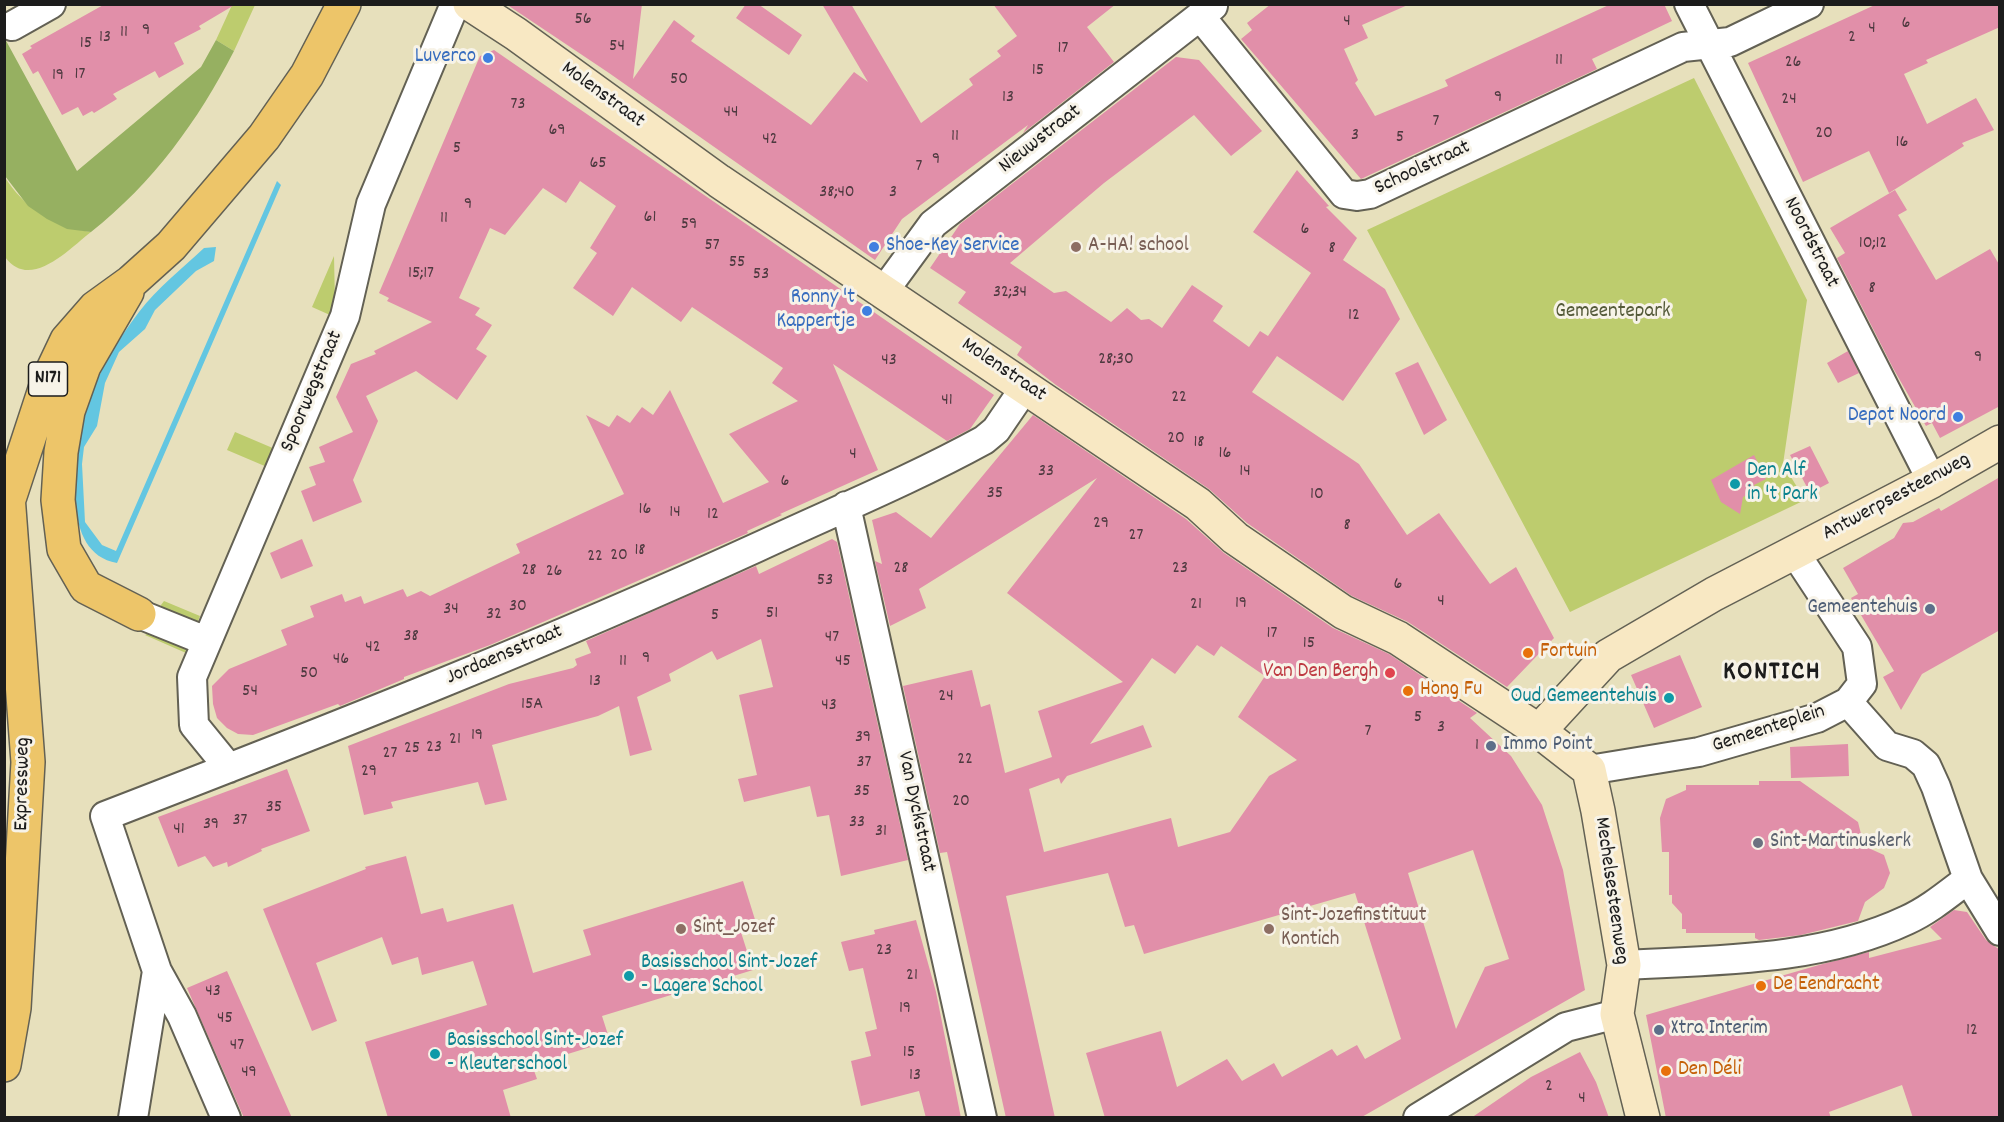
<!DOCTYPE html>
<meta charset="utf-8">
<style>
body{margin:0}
#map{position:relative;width:2004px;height:1122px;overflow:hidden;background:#e7e0bc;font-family:Dekko,sans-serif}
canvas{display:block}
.frame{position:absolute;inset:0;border:6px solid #1c1c1c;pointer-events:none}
</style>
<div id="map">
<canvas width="2004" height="1122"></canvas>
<div class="frame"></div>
</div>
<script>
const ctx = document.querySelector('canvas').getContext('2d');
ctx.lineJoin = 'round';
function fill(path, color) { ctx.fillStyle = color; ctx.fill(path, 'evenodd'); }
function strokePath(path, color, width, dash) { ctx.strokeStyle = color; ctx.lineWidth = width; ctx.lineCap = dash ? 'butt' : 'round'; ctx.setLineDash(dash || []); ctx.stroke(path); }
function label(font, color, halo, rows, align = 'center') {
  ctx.font = font + ' Dekko,sans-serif'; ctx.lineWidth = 6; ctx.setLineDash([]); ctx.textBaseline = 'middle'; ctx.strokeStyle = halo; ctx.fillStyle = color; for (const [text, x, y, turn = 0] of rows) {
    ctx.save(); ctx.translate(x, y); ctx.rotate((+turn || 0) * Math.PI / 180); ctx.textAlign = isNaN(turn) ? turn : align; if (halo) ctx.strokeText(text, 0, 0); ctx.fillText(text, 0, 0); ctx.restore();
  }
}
fill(new Path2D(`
 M232 5H255L234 51 216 40Z
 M1694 78 1807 300 1783 464 1805 500 1570 612 1367 230Z
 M4 176C25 209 53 226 91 232 68 250 30 291 5 257Z
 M334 256 335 303 330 315 312 307Z
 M235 432 275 449 267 467 227 450Z
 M164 601 200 616 196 626 162 612 161 605Z
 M156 629 185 643 186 653 145 635Z`), '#bdcc6e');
fill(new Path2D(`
 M4 37 77 171 201 67 216 40 234 51C198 121 153 183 91 232L67 229 47 219 28 206 5 176Z`), '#96b061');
fill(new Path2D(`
 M277 181 281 185 117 563C88 558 78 532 76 506 71 429 93 372 139 312 157 288 183 268 204 248L216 247 214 261 196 271 155 310 145 329 119 352 105 383 97 426 84 447 82 464 85 522 102 545 116 551Z`), '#63c6e1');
fill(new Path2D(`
 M105 4H236L199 26 201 29 174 43 184 64 159 78 155 71 113 94 117 99 94 113 92 111 83 116 78 107 62 115 38 71 33 74 22 54 32 48 30 46Z
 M506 4H642L633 79 674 20 695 36 691 41 811 125 854 72 868 82 822 4H851L921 123 973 85 969 79 1001 56 997 51 1017 36 993 4H1116L1087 27 1114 62 1023 133 1028 125 902 219 875 260 609 73Z
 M746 4H758L802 35 789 55 736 18Z
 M1271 4H1410L1362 25 1368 38 1344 49 1358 80 1355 83 1375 116 1448 86 1445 80 1611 4H1664L1672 21 1592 59 1597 69 1361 179 1241 39 1252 30 1247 23Z
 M1877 4H2000V27L1926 60 1928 63 1904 74 1927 124 1976 98 1994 130 1962 143 1964 146 1889 193 1869 151 1803 182 1748 63Z
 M494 50 994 395 970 429 947 441 833 364 878 470 780 514 782 515 747 531 748 533 490 645 404 677V679L340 706 338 704 253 735 238 734 227 728 217 718 213 704 212 686 229 669 287 645 281 630 314 617 310 606 342 594 345 602 361 596 364 604 403 589 407 597 421 591 430 596 520 553 516 544 624 494 586 415 609 427 617 415 630 423 642 407 653 415 670 390 723 503 769 482 729 434 798 401 772 383 783 368 692 307 681 322 632 287 613 316 573 288 597 253 590 248 616 206 580 181 566 203 543 188 505 235 490 228 459 298 480 308 475 315 492 325 476 349 487 356 457 400 416 371 366 396 378 421 353 480 362 502 313 522 301 491 316 485 309 467 325 462 319 447 353 432 336 397 351 364 376 354 374 351 432 322 387 301 389 298 379 293 480 56Z
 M1176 57 1199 60 1262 131 1231 156 1194 115 1104 183 1010 263 1054 293 1066 291 1111 322 1127 308 1141 320 1149 319 1162 328 1192 285 1223 306 1213 321 1249 347 1260 331 1268 336 1311 273 1253 232 1297 170 1329 206 1326 207 1357 238 1343 260 1385 289 1400 319 1343 401 1277 356 1252 392 1359 464 1407 535 1439 513 1490 584 1516 567 1554 638 1507 687 1408 622 1352 596 1247 523 1209 489 1056 385 1017 355 1022 347 958 303 966 292 930 268 960 224Z
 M1895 190 1907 210 1898 215 1936 280 1990 249 2000 266V406L1940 438 1932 423 1926 426 1893 368 1837 258 1845 253 1830 228Z
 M1848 351 1859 373 1838 383 1827 363Z
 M1418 362 1447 420 1424 435 1395 373Z
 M1033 415 1186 519 1224 553 1333 628 1389 654 1477 713 1470 718 1511 756 1542 805 1563 870 1585 990 1360 1118H1105L1086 1053 1161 1031 1177 1087 1227 1059 1242 1081 1274 1063 1282 1077 1332 1049 1337 1056 1357 1045 1365 1059 1401 1039 1355 893 1144 954 1134 925 1125 927 1108 873 1006 896 1055 1118H1006L947 852 940 853 903 686 972 670 981 707 990 704 1005 773 1052 757 1038 711 1123 682 1007 593 1097 478 919 589 926 608 890 626 875 561 882 564 872 520 896 512 931 538ZM1197 645 1214 656 1221 646 1265 676 1238 717 1297 760 1269 776 1230 832 1178 847 1171 818 1044 852 1029 789 1059 778 1061 784 1067 776 1152 747 1143 725 1090 744 1152 658 1175 674ZM1473 850 1509 959 1485 967 1456 1029 1408 873Z
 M1810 446 1829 483 1810 493 1790 455Z
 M1754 455 1766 479 1754 485 1756 490 1743 497 1740 514 1721 502 1711 480Z
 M2000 477V630L1922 674 1901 710 1883 677 1894 671 1851 598 1858 594 1843 568 1894 538 1903 523 1913 522 1939 508 1941 511Z
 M302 539 313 566 281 579 270 553Z
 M832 539 837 542 908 860 841 876 829 815 817 817 810 786 744 802 738 779 757 775 739 695 773 687 761 639 717 660 712 651 669 674 671 681 637 697 652 750 630 756 619 706 598 716 492 745 507 800 485 805 478 782 391 802 393 808 364 815 348 746 509 684 573 668 577 665 575 659 591 653 586 641 756 566 759 574Z
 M1680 655 1702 707 1654 728 1631 675Z
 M1848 744 1849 776 1791 778 1790 747Z
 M287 769 310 831 261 849 262 851 228 867 227 862 213 867 205 856 178 867 158 817Z
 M1759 781H1800L1858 822 1864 846 1884 855 1890 873 1884 888 1865 902 1858 921 1801 935 1759 940 1755 938V933H1686V929H1682V914L1672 903V895H1669V852H1662L1660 818 1666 799 1686 790V785H1759Z
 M406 856 421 914 443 908 447 922 513 904 533 973 591 955 583 930 743 881 757 926H739L753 970 602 1016 610 1041 532 1065 537 1079 503 1090 511 1118H388L365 1042 487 1005 473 961 422 975 418 957 392 965 382 937 316 963 337 1021 312 1031 263 909 366 869 365 867Z
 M1954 910 1967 912 1986 940 2000 950V1118H1913L1902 1085 1829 1112 1831 1118H1666L1646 1015 1819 965 1869 952V958L1942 939 1930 927Z
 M916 920 936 992 961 1118H926L919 1091 861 1106 851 1061 871 1056 865 1032 877 1029 863 968 849 971 841 942 875 934 874 930Z
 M227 971 251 1025 292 1118H244L187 988Z
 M1580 1052 1596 1082 1609 1118H1471L1531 1077Z`), '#e18fa9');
const street = new Path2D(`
 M1689 4 1932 481
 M1200 16 1344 194 1357 196 1370 194 1683 47 1730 42 1809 4
 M12 26 51 4
 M884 291 933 224 1213 6
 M846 506 982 1118
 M139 614 206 641
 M1848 702 1887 746 1913 754 1926 765 1936 787 1968 879 2000 931
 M229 768 194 725 192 677 345 316 371 204 455 4
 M1589 770 1699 752 1817 718 1848 702 1862 684 1857 647 1795 553
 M1624 965C1718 960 1820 961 1907 920 1929 910 1948 894 1968 879
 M133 1118 157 971
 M226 1118 182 1016 157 971 105 816C325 731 544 645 758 547 833 512 911 480 984 440L996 430 1026 386
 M1418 1118 1566 1027 1617 1014`);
const secondary = new Path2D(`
 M470 4 516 34 719 181 1198 504 1235 538 1343 612 1398 638 1539 731 1589 770 1598 811 1624 965 1617 1014 1643 1118
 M1539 731 1608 656 1714 594 1932 481 2000 442`);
const highway = new Path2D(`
 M127 292 84 366 68 411 61 452 58 500 64 549 86 587 139 614
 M8 502 48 380 67 340 95 308 131 282 171 246 264 137 307 75 344 4
 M4 1065 14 1008 28 762 7 482`);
strokePath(street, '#636154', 32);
strokePath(secondary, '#636154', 36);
strokePath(highway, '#636154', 36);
strokePath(street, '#fff', 28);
strokePath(secondary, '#f8e8c3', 33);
strokePath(highway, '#edc569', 33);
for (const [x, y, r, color] of [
 [488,58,6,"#3f7fe0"],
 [874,247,6,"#3f7fe0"],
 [1076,247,6,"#8d6e63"],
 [867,311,6,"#3f7fe0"],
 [1958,417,6,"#3f7fe0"],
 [1735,484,6,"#0f9aa8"],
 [1930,609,6,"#5c6f8a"],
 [1528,653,6,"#e8710a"],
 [1390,673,6,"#e0444e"],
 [1408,691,6,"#e8710a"],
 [1669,698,6,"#0f9aa8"],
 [1491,746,6,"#5c6f8a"],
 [1758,843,6,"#6b7280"],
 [681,929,6,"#8d6e63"],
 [1269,929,6,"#8d6e63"],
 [629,976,6,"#0f9aa8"],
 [1761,986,6,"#e8710a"],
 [1659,1030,6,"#5c6f8a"],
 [435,1054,6,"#0f9aa8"],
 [1666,1071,6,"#e8710a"]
]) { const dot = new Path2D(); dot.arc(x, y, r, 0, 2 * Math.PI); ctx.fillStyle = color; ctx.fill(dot); strokePath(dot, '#f7f3e8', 2); }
label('18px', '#4d393f', null, [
 ["56",583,21],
 ["4",1347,23],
 ["6",1906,25],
 ["4",1872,30],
 ["9",146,32],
 ["11",124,34],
 ["13",105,39],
 ["2",1852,39],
 ["15",86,45],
 ["54",617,48],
 ["17",1063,50],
 ["11",1559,62],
 ["26",1793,64],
 ["15",1038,72],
 ["17",80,76],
 ["19",58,77],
 ["50",679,81],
 ["13",1008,99],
 ["9",1498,99],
 ["24",1789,101],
 ["73",518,106],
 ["44",731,114],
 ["7",1436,123],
 ["69",557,132],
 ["20",1824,135],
 ["3",1355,137],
 ["11",955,138],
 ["5",1400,139],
 ["42",770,141],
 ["16",1902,144],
 ["5",457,150],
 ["9",936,161],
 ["65",598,165],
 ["7",919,168],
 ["38;40",837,194],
 ["3",893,194],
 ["9",468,206],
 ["61",650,219],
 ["11",444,220],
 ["59",689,226],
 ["6",1305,231],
 ["10;12",1873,245],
 ["57",712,247],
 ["8",1332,250],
 ["55",737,264],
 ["15;17",421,275],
 ["53",761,276],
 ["8",1872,290],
 ["32;34",1010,294],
 ["12",1354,317],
 ["9",1978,359],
 ["28;30",1116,361],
 ["43",889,362],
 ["22",1179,399],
 ["41",947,402],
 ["20",1176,440],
 ["18",1199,444],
 ["16",1225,455],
 ["4",853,456],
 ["33",1046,473],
 ["14",1245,473],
 ["6",785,483],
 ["35",995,495],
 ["10",1317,496],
 ["16",645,511],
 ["14",675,514],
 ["12",713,516],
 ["29",1101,525],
 ["8",1347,527],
 ["27",1136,537],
 ["18",640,552],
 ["20",619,557],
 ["22",595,558],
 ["28",901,570],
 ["23",1180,570],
 ["28",529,572],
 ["26",554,573],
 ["53",825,582],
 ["6",1398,586],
 ["4",1441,603],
 ["19",1241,605],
 ["21",1196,606],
 ["30",518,608],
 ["34",451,611],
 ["51",772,615],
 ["32",494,616],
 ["5",715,617],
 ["17",1272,635],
 ["38",411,638],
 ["47",832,639],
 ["15",1309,645],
 ["42",373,649],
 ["9",646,660],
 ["46",341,661],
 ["11",623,663],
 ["45",843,663],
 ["50",309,675],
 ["13",595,683],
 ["54",250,693],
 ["24",946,698],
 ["15A",532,706],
 ["43",829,707],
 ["5",1418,719],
 ["3",1441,729],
 ["7",1368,733],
 ["19",477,737],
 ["39",863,739],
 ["21",455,741],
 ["1",1477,747],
 ["23",434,749],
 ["25",412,750],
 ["27",390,755],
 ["22",965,761],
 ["37",864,764],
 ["29",369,773],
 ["35",862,793],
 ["20",961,803],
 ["35",274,809],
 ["37",240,822],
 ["33",857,824],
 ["39",211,826],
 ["41",179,831],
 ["31",881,833],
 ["23",884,952],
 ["21",912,977],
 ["43",213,993],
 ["19",905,1010],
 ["45",225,1020],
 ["12",1972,1032],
 ["47",237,1047],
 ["15",909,1054],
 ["49",249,1074],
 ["13",915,1077],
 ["2",1549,1088],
 ["4",1582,1100]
]);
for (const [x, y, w] of [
 [48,379,39]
]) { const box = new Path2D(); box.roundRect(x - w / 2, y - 17, w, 34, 4.5); ctx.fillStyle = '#f7f3e8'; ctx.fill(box); strokePath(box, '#1c1c1c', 1.5); }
label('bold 20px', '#1c1c1c', null, [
 ["N171",48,379]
]);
label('21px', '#366cbe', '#f7f3e8', [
 ["Luverco",476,58],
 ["Shoe-Key Service",886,247,"left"],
 ["Ronny 't",855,299],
 ["Kappertje",855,323],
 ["Depot Noord",1946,417]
], 'right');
label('21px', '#1c1c1c', '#f7f3e8', [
 ["Molenstraat",602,96,36],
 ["Nieuwstraat",1041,140,-38],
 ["Schoolstraat",1423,169,-25],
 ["Noordstraat",1810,243,63],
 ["Molenstraat",1003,371,34],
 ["Spoorwegstraat",313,392,-67],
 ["Antwerpsesteenweg",1897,498,-28],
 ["Jordaensstraat",505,656,-23],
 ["Gemeenteplein",1769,730,-18],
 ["Expressweg",24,784,-89],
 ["Van Dyckstraat",915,812,78],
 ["Mechelsesteenweg",1610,891,82]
]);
label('21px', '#785e54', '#f7f3e8', [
 ["A-HA! school",1088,247],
 ["Sint-Jozefinstituut",1281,917],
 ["Kontich",1281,941],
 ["Sint_Jozef",693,929]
], 'left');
label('21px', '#545a39', '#f7f3e8', [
 ["Gemeentepark",1613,313]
]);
label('21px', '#0d838f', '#f7f3e8', [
 ["Den Alf",1747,472],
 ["in 't Park",1747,496],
 ["Oud Gemeentehuis",1657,698,"right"],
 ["Basisschool Sint-Jozef",641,964],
 ["- Lagere School",641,988],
 ["Basisschool Sint-Jozef",447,1042],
 ["- Kleuterschool",447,1066]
], 'left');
label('21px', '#4e5e75', '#f7f3e8', [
 ["Gemeentehuis",1918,609,"right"],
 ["Immo Point",1503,746],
 ["Xtra Interim",1671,1030]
], 'left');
label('21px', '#c56008', '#f7f3e8', [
 ["Fortuin",1540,653],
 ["Hong Fu",1420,691],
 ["De Eendracht",1773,986],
 ["Den Déli",1678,1071]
], 'left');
label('21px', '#be3a42', '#f7f3e8', [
 ["Van Den Bergh",1378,673]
], 'right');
label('21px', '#5b616d', '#f7f3e8', [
 ["Sint-Martinuskerk",1770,843]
], 'left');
ctx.letterSpacing = '1.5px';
label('bold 27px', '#1c1c1c', '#f7f3e8', [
 ["KONTICH",1772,674]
]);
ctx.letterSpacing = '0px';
</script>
